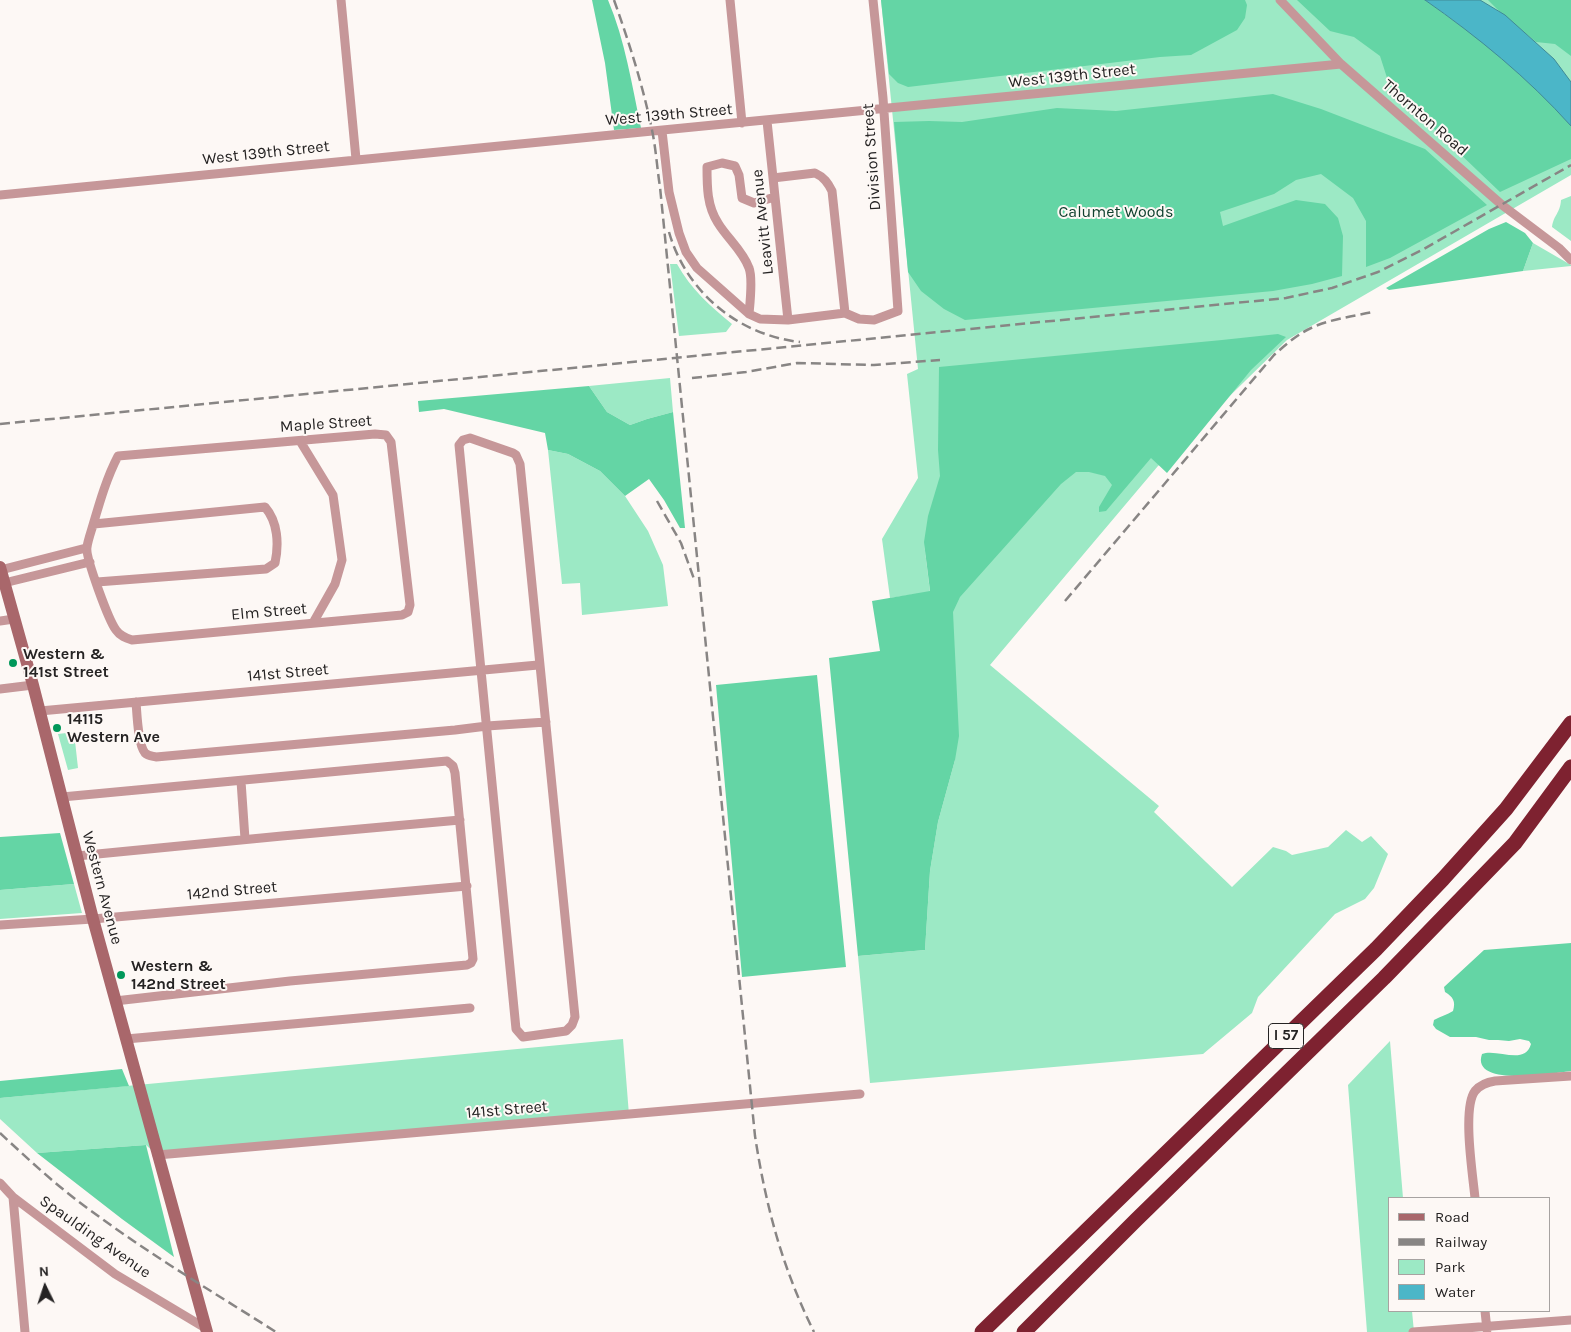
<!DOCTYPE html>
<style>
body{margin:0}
#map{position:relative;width:1571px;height:1332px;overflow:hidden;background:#fdf8f5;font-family:Karla,sans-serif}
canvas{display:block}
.legend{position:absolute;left:1388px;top:1197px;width:162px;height:115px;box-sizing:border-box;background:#fdf8f5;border:1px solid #a7a3a1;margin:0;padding:6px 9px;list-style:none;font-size:15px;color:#252323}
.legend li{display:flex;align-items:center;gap:10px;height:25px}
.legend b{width:25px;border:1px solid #a7a3a1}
.north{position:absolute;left:20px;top:1262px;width:50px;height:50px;-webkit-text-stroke:4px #fdf8f5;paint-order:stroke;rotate:356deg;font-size:14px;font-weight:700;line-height:20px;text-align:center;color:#252323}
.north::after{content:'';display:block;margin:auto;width:18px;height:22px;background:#252323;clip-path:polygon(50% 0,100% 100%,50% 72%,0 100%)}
</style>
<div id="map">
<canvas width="1571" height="1332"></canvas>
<ul class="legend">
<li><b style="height:6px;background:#a9676b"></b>Road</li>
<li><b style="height:6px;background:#888584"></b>Railway</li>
<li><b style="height:14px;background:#9ce9c5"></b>Park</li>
<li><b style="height:14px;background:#4bb6c8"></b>Water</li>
</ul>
<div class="north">N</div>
</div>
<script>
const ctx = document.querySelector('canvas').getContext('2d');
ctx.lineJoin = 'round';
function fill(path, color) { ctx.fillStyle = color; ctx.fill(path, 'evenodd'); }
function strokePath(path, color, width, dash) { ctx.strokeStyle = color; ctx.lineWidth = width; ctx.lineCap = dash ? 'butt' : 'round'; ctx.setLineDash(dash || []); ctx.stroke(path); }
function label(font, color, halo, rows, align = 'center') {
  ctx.font = font + ' Karla,sans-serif'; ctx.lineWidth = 4; ctx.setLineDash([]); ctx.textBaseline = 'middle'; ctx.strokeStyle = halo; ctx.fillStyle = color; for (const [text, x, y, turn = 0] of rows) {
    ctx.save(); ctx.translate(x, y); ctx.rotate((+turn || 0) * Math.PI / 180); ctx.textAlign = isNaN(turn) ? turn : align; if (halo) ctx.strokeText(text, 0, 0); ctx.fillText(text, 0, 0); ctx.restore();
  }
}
fill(new Path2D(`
 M881 0H1571V175L1287 340 1158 466 990 665 1159 806 1154 812 1232 887 1273 847 1286 851 1292 855 1328 847 1346 830 1362 842 1371 836 1388 854 1374 888 1365 899 1335 914 1258 997 1252 1013 1203 1054 870 1083 858 956 925 950 930 871 938 822 955 760 924 542 930 592 890 598 882 539 918 478 907 374 918 369Z
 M1571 196V241L1552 227C1554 214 1560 214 1561 200Z
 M1533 243 1571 265V266L1523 271Z
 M670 264H677C691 289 710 306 732 324L726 332 679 336Z
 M670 378 673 412 647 419 630 425 607 412 589 386Z
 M548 450 568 454 600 471 625 496 648 531 663 565 668 606 582 615 580 583 562 584Z
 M74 732 78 768 68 770 58 734Z
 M74 884 82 913 0 919V890Z
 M623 1039 629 1115 157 1155 146 1145 37 1153 0 1119V1098Z
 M1390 1041 1403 1198H1390V1311H1412L1414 1332H1367L1348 1085Z`), '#9ce9c5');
fill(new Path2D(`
 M592 0H608C625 40 632 85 641 128L614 130 605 63Z
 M881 0H1245L1247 5 1245 18 1237 30 1191 55 1160 57 908 87 898 83 889 74Z
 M1297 0H1425L1483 42 1546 98 1571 126V159L1500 192 1390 87 1380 56 1354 37 1330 31Z
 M1488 0H1571V56L1555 44 1536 42 1502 14Z
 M1273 94 1321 109 1425 149 1487 205 1390 258 1366 267V221L1353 198 1321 174 1296 180 1274 194 1220 212 1223 226 1296 200 1325 204 1338 218 1343 236 1342 276 1312 284 1273 291 965 320 944 309 921 291 908 272 894 122 929 121 962 122 1057 108 1116 111Z
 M1506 222 1525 233 1533 243 1523 271 1389 290 1386 288 1489 229Z
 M1278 334 1286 337 1251 370 1167 473 1151 458 1106 511 1099 512V507L1112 485 1105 476 1089 472H1076L1061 484 960 597 953 612 959 736 955 760 938 822 930 871 925 950 858 956 829 658 880 651 872 601 930 591 924 542 928 516 940 476 938 450 939 367 1222 340Z
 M589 386 607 412 630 425 647 419 673 412 685 528H680L664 500 649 479 625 496 600 471 568 454 548 450 545 433 444 409 419 412 418 401Z
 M817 675 846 967 742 977 716 685Z
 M60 833 74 884 0 890V837Z
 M1571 943V1071C1556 1073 1470 1088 1482 1054 1497 1048 1525 1066 1531 1044L1529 1041 1520 1039 1509 1041 1498 1040H1489L1476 1037H1450L1436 1029 1433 1025 1434 1020C1441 1016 1447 1015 1453 1011 1456 1001 1453 997 1445 992L1444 987 1484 950Z
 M122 1069 129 1086 0 1098V1081Z
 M146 1145 174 1257 122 1219 37 1153Z`), '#64d5a5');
const water = new Path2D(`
 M1425 0H1480L1505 15 1554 59 1571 82V126C1528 78 1478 37 1425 0Z`);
fill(water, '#4bb6c8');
strokePath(water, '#408a96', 1);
strokePath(new Path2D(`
 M341 0 356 159
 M730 0 742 123
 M1280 0 1341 64 1502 205 1559 248 1571 260
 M767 121 788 320
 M662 131 669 192 679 233 686 252 697 268 749 314 760 319 788 320 845 313 859 319 874 320 898 311 883 98 873 0
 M773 178 815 173C824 177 828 183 832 191L845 313
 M0 195C447 149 894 109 1341 64
 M749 314C750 303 753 278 749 268 743 251 727 238 718 223 707 206 707 187 707 167L722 163 735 166 739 175 742 198 754 203 775 197
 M375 434 386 435 391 442 410 605 408 612 402 615 132 640C126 638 120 636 116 630 109 621 85 557 87 547 88 540 91 532 93 525 100 501 107 477 118 456Z
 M470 438 513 453 516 455 520 464C537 649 557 833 575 1017L572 1025 566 1031 523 1037 516 1029 459 445 463 440Z
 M300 441 333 495 342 560 335 584 313 623
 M94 524 265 507C278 522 279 544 275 563L266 569 97 582
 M1 570 86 548
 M4 583 90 562
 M0 621 14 619
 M0 689 33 685
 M136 702C137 714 138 745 145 753 148 756 152 756 156 757L455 730 487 726 546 722
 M40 711 538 665
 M241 781 245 839
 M62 797 447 761 453 766 455 773 473 959 471 963 467 965 290 981 115 1001
 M77 856 282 836 460 820
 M0 925 93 919 467 886
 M126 1039 470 1008
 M157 1155 860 1094
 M0 1183 13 1197 25 1332
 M13 1197 115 1274 207 1329
 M1475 1198C1473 1176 1462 1108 1475 1091 1480 1085 1488 1082 1495 1081L1571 1076
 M1485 1311 1487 1330
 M1413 1332 1571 1320`), '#c69799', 9);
strokePath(new Path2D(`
 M0 567 33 685 93 919 207 1332`), '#a9676b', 12);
strokePath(new Path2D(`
 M982 1332 1376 949 1443 879 1506 809 1571 723
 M1024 1332 1136 1220 1384 978 1515 843 1571 767`), '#7e2230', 15);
strokePath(new Path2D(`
 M614 0C629 42 643 86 652 130 656 149 657 168 660 187L755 1136C766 1207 782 1267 814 1332
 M669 232C686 292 738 335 800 342
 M692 378 746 372 797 363 874 365 940 360
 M0 424 1286 298 1332 288 1378 272 1422 250 1571 165
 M657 501 681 543 694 579
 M1065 601 1274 355C1283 347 1292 339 1302 333 1322 320 1350 317 1373 312
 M0 1133C29 1160 58 1187 90 1210 149 1254 213 1292 276 1332`), '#888584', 2.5, [10, 5]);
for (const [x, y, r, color] of [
 [13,663,5,"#01985a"],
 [57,728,5,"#01985a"],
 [121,975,5,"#01985a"]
]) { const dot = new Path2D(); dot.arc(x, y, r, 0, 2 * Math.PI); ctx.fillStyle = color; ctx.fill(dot); strokePath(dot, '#fdf8f5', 2); }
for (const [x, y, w] of [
 [1286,1036,35]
]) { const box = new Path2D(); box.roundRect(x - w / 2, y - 12.5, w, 25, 4); ctx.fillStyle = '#fdf8f5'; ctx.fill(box); strokePath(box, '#252323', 1); }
label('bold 15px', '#252323', null, [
 ["I 57",1286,1036]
]);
label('16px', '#252323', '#fdf8f5', [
 ["West 139th Street",1072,76,-6],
 ["West 139th Street",669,115,-5],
 ["Thornton Road",1425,118,41],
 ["West 139th Street",266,153,-6],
 ["Division Street",872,157,-94],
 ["Leavitt Avenue",763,222,-96],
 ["Maple Street",326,424,-4],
 ["Elm Street",269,612,-5],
 ["141st Street",288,673,-5],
 ["Western Avenue",102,888,75],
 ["142nd Street",232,891,-5],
 ["141st Street",507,1110,-5],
 ["Spaulding Avenue",95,1237,35]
]);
label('16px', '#10412e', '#fdf8f5', [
 ["Calumet Woods",1116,212]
]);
label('bold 16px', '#252323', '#fdf8f5', [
 ["Western &",23,654],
 ["141st Street",23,672],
 ["14115",67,719],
 ["Western Ave",67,737],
 ["Western &",131,966],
 ["142nd Street",131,984]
], 'left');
</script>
